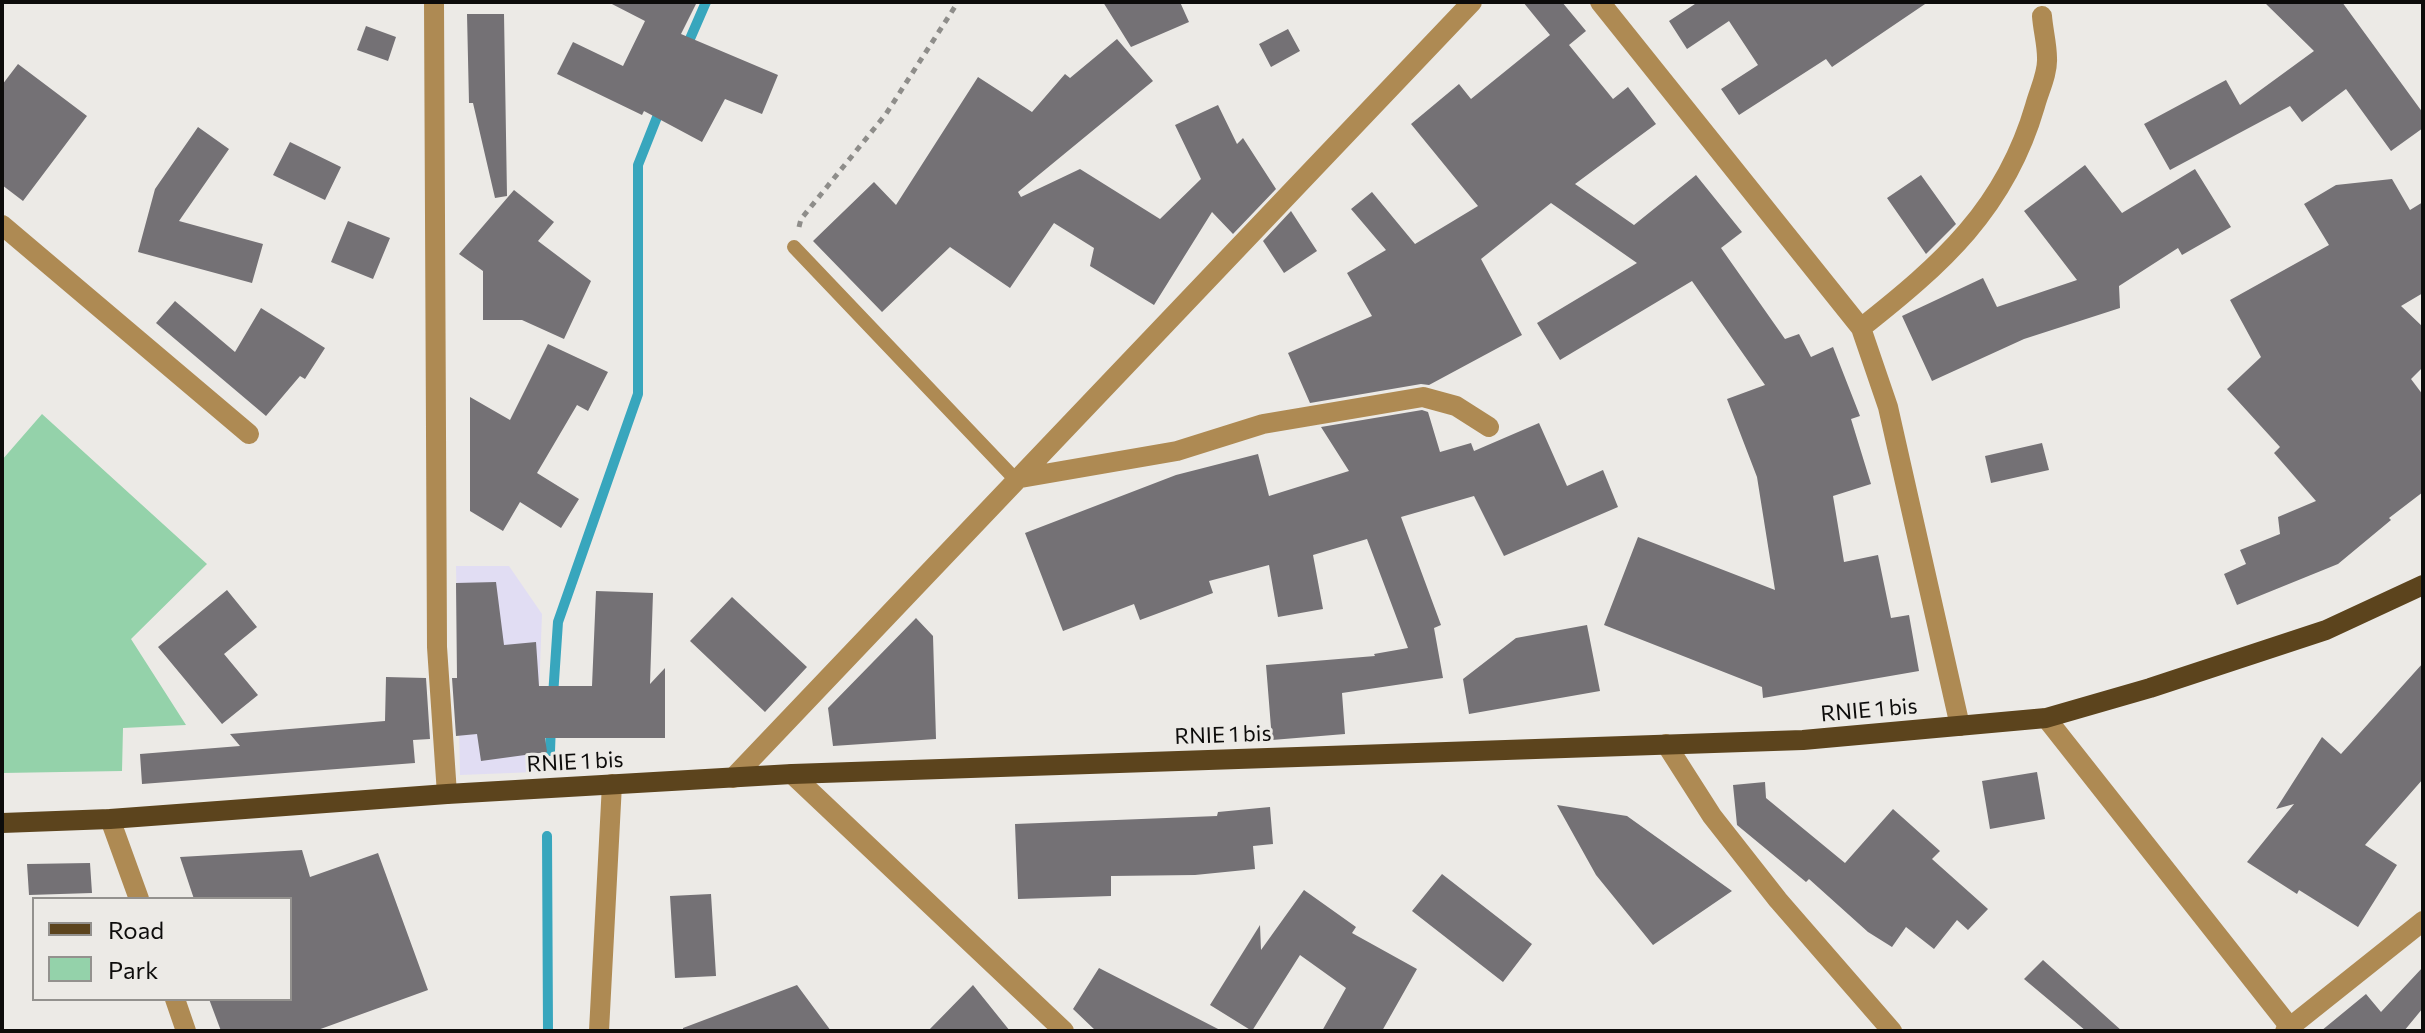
<!DOCTYPE html>
<style>
body{margin:0}
#map{position:relative;width:2425px;height:1033px;overflow:hidden;background:#eceae6;font-family:Commissioner,sans-serif}
canvas{display:block}
.frame{position:absolute;inset:0;border:4px solid #0d0c0b;pointer-events:none}
.legend{position:absolute;left:32px;top:897px;width:260px;height:104px;box-sizing:border-box;background:#eceae6;border:2px solid #93918e;margin:0;padding:10px 14px;list-style:none;font-size:24px;color:#0d0c0b}
.legend li{display:flex;align-items:center;gap:16px;height:40px}
.legend b{width:40px;border:2px solid #93918e}
</style>
<div id="map">
<canvas width="2425" height="1033"></canvas>
<div class="frame"></div>
<ul class="legend">
<li><b style="height:10px;background:#5c441d"></b>Road</li>
<li><b style="height:22px;background:#94d2aa"></b>Park</li>
</ul>
</div>
<script>
const ctx = document.querySelector('canvas').getContext('2d');
ctx.lineJoin = 'round';
function fill(path, color) { ctx.fillStyle = color; ctx.fill(path, 'evenodd'); }
function strokePath(path, color, width, dash) { ctx.strokeStyle = color; ctx.lineWidth = width; ctx.lineCap = dash ? 'butt' : 'round'; ctx.setLineDash(dash || []); ctx.stroke(path); }
function label(font, color, halo, rows, align = 'center') {
  ctx.font = font + ' Commissioner,sans-serif'; ctx.lineWidth = 6; ctx.setLineDash([]); ctx.textBaseline = 'middle'; ctx.strokeStyle = halo; ctx.fillStyle = color; for (const [text, x, y, turn = 0] of rows) {
    ctx.save(); ctx.translate(x, y); ctx.rotate((+turn || 0) * Math.PI / 180); ctx.textAlign = isNaN(turn) ? turn : align; if (halo) ctx.strokeText(text, 0, 0); ctx.fillText(text, 0, 0); ctx.restore();
  }
}
fill(new Path2D(`
 M456 566H509L542 614 536 772 460 775Z`), '#e1ddf3');
fill(new Path2D(`
 M42 414 207 564 131 639 186 725 123 728 122 771 2 773V460Z`), '#94d2aa');
strokePath(new Path2D(`
 M686 48 706 2
 M553 696 558 622 638 394V165L661 107
 M550 751 551 724
 M547 836 548 1031`), '#38a6bd', 10);
fill(new Path2D(`
 M608 2H697L681 34 778 75 762 114 725 99 702 142 644 111 642 115 557 74 573 42 623 66 645 21Z
 M1103 2H1180L1189 22 1131 47Z
 M1523 2H1562L1586 31 1569 45 1613 99 1628 87 1656 124 1575 184 1634 225 1696 175 1742 232 1721 248 1785 339 1799 334 1811 357 1833 347 1860 416 1851 419 1871 484 1833 496 1844 562 1878 555 1891 618 1909 615 1919 671 1763 698 1762 687 1604 625 1638 537 1775 590 1757 477 1727 399 1765 385 1692 281 1560 360 1537 323 1637 263 1551 203 1481 259 1522 335 1429 385 1421 384 1310 403 1288 353 1372 316 1347 273 1386 250 1351 209 1372 192 1415 244 1478 206 1411 124 1459 84 1471 99 1550 35Z
 M1698 2H1928L1832 67 1826 59 1739 115 1721 89 1758 65 1729 21 1687 49 1669 21Z
 M2264 2H2342L2423 113V128L2391 151 2346 89 2302 122 2290 106 2170 170 2144 124 2226 80 2240 105 2314 51Z
 M467 14H504L507 196 495 198 473 103H469Z
 M366 26 396 37 388 61 357 50Z
 M1288 29 1300 51 1271 67 1259 44Z
 M1117 39 1153 81 1018 192 1021 197 1080 169 1160 219 1201 179 1175 125 1218 105 1237 144 1243 138 1276 189 1233 234 1212 212 1154 305 1090 266 1094 248 1054 223 1010 288 950 247 882 312 813 241 874 182 896 205 978 77 1032 112 1065 74 1070 78Z
 M18 64 87 116 23 201 2 185V85Z
 M198 127 229 149 179 221 263 244 252 283 138 252 155 189Z
 M290 142 341 167 325 200 273 175Z
 M2085 165 2122 213 2195 169 2231 227 2182 255 2178 248 2119 286 2120 308 2024 339 1932 381 1902 316 1983 278 1997 307 2077 280 2024 211Z
 M1921 175 1956 224 1926 254 1887 198Z
 M2392 179 2410 210 2423 202V293L2401 306 2423 327V367L2411 379 2423 395V492L2389 518 2391 520 2338 564 2237 605 2224 574 2246 564 2240 550 2280 534 2278 517 2316 501 2274 453 2280 447 2227 389 2261 357 2230 300 2329 245 2304 204 2336 185Z
 M514 190 554 222 538 241 591 281 564 339 522 320H483V271L459 254Z
 M1291 211 1317 251 1284 273 1263 241Z
 M348 221 390 238 373 279 331 262Z
 M175 301 235 352 261 308 325 348 305 379 300 376 266 416 156 323Z
 M548 344 608 372 588 411 577 405 537 473 579 499 561 528 520 502 503 531 470 511V397L510 420Z
 M1422 410 1428 412 1440 452 1471 443 1474 451 1539 423 1567 486 1603 470 1618 507 1504 556 1474 496 1401 517 1441 625 1434 628 1443 678 1342 693 1345 734 1272 740 1266 665 1375 656 1374 654 1408 648 1367 539 1313 555 1323 609 1278 617 1269 565 1209 581 1213 593 1140 620 1134 604 1063 631 1025 533 1176 475 1258 454 1269 496 1349 471 1321 427Z
 M2042 443 2049 470 1991 483 1985 456Z
 M496 582 504 645 536 642 539 686H592L596 591 653 593 650 684 665 668V738H545L547 752 481 761 477 734 456 736 452 678H457L456 583Z
 M227 590 257 627 224 654 258 695 222 724 158 647Z
 M732 597 807 667 765 712 690 641Z
 M916 618 933 636 936 739 833 746 828 708Z
 M1587 625 1600 691 1469 714 1463 679 1516 638Z
 M2423 663V779L2365 845 2397 865 2358 927 2299 890 2297 894 2247 862 2294 804 2276 809 2322 737 2341 754Z
 M386 677 426 678 430 739 413 740 415 763 142 784 140 754 240 746 230 734 385 721Z
 M2037 772 2045 819 1990 829 1982 781Z
 M1765 782 1766 798 1845 863 1893 809 1940 851 1932 859 1988 909 1968 930 1957 920 1934 949 1906 927 1892 947 1868 932 1809 879 1806 882 1737 825 1733 785Z
 M1557 805 1627 816 1732 891 1653 945 1596 875Z
 M1270 807 1273 844 1253 846 1255 869 1195 875 1111 876V896L1018 899 1015 824 1217 816 1218 812Z
 M302 850 310 877 378 853 428 990 315 1031H221L209 999H290V899H194L180 857Z
 M90 863 92 893 29 895 27 864Z
 M1442 874 1532 944 1503 982 1412 911Z
 M1304 890 1356 927 1352 933 1417 969 1382 1031H1322L1346 988 1300 955 1252 1031 1210 1005 1260 925 1261 950Z
 M711 894 716 976 675 978 670 896Z
 M2043 960 2122 1031H2086L2024 979Z
 M2423 967V1008L2404 1031H2321L2366 994 2381 1012Z
 M1099 968 1222 1031H1096L1073 1009Z
 M797 985 831 1031H683V1028Z
 M973 985 1010 1031H928Z`), '#747175');
strokePath(new Path2D(`
 M799 227 801 219 886 114 958 2`), '#8e8d8a', 5, [6, 6]);
strokePath(new Path2D(`
 M794 247 1015 479`), '#ae8a53', 14);
strokePath(new Path2D(`
 M434 2 437 647 447 794
 M1600 2 1861 328 1888 407 1960 726
 M2 225 249 434
 M1861 328C1942 264 2005 209 2035 106 2039 91 2048 73 2047 58 2047 44 2043 30 2042 16
 M1015 479 1177 451 1263 424 1423 397 1456 406 1489 427
 M2046 718 2293 1031
 M1666 744 1712 816 1778 900 1892 1031
 M792 774 1064 1031
 M733 778 1472 2
 M110 819 139 899
 M175 999 186 1031
 M599 1031 612 784
 M2285 1031 2423 921`), '#ae8a53', 20);
strokePath(new Path2D(`
 M2 823 110 819 447 794 792 774 1803 740 2046 718 2150 688 2326 630 2423 585`), '#5c441d', 20);
label('22px', '#0d0c0b', '#eceae6', [
 ["RNIE 1 bis",1869,710,-5],
 ["RNIE 1 bis",1223,735,-2],
 ["RNIE 1 bis",575,762,-3]
]);
</script>
